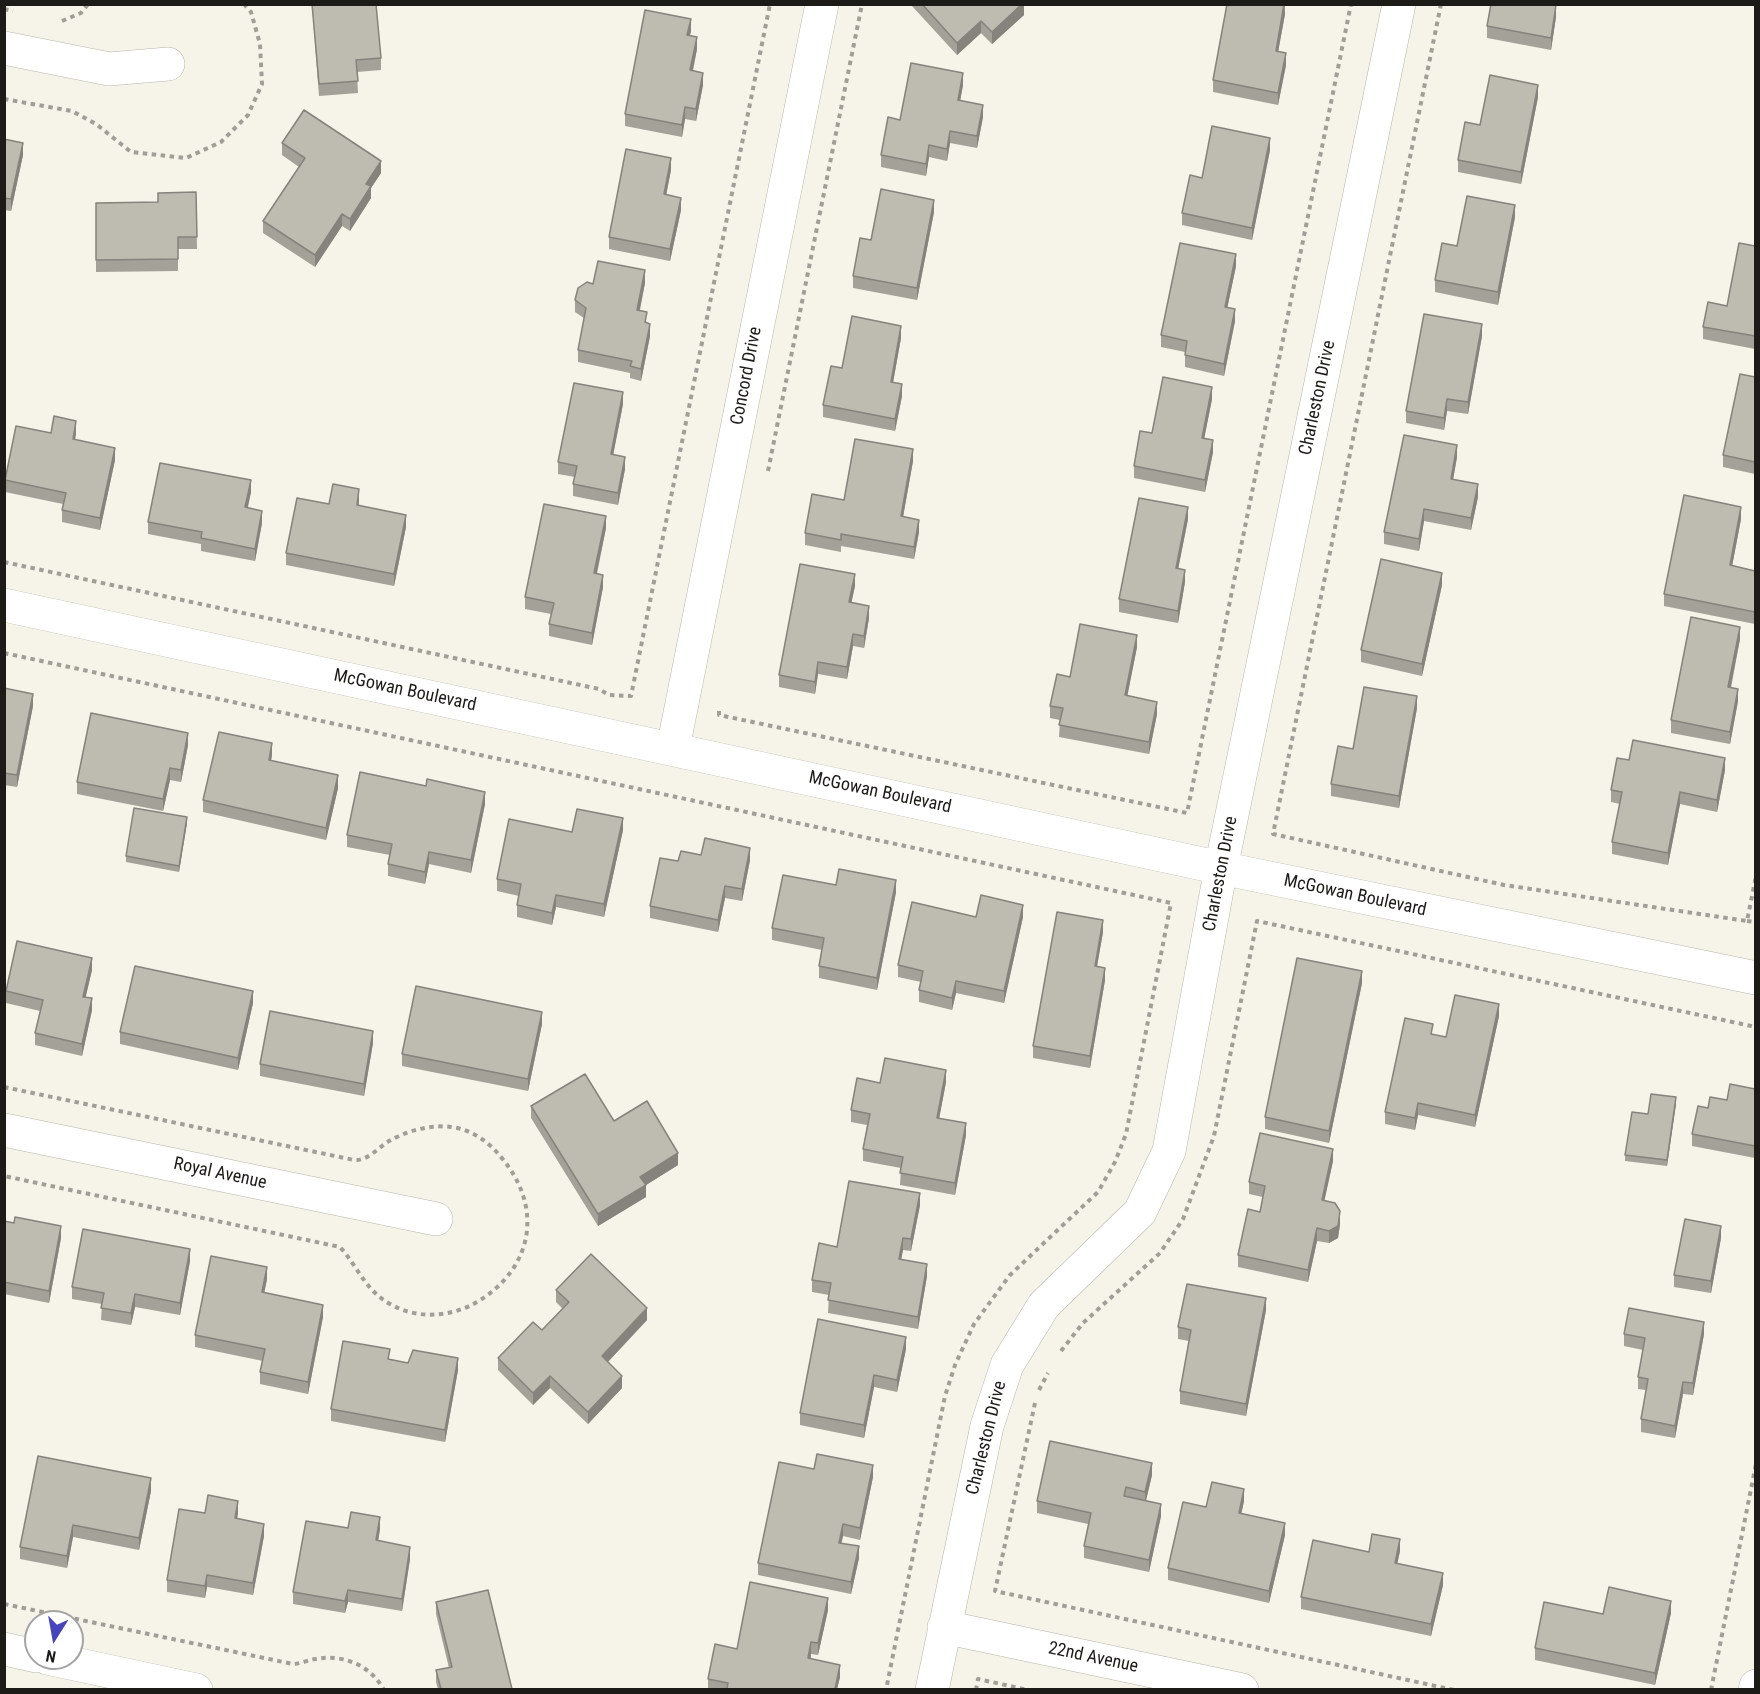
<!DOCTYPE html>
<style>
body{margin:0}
#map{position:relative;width:1760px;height:1694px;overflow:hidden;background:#f6f3e8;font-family:"Roboto Condensed",sans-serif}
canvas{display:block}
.frame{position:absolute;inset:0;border:6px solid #1c1b18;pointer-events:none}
.north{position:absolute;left:24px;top:1610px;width:60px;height:60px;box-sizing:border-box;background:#fff;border:2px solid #a4a4a3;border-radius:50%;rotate:191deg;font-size:16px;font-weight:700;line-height:24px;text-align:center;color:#1c1b18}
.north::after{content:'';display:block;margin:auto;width:21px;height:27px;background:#4645bb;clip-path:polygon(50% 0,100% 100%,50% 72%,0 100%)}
</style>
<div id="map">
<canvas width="1760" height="1694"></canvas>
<div class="frame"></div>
<div class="north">N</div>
</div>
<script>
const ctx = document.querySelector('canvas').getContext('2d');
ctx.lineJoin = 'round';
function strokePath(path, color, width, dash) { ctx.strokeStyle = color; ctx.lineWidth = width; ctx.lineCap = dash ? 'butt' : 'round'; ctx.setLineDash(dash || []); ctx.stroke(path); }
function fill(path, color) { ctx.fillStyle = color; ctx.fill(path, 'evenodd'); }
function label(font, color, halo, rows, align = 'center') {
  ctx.font = font + ' "Roboto Condensed",sans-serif'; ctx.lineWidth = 6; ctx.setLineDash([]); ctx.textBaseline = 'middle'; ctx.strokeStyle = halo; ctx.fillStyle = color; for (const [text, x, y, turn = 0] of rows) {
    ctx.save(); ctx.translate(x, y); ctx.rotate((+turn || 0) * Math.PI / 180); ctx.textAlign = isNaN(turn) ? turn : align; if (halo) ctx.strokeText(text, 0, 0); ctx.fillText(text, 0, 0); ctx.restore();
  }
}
const street = new Path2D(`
 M4 48 109 69 168 64
 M4 605 1221 868 1756 978
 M673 748 822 4
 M4 1130 436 1219
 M944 1627 1242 1690
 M4 1649 36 1656
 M47 1658 196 1690
 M932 1690 987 1426 1007 1365 1044 1305 1140 1212 1169 1151 1221 868 1399 4
 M1755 1690 1756 1686`);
strokePath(street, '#b8b5ab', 34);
strokePath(new Path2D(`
 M1441 4 1273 834 1504 885 1747 921 1756 876
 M4 9 13 11
 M62 21 81 13 88 4
 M4 99 72 111 96 124 131 152 186 158 221 142 248 115 262 84 260 44 251 12 244 4
 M768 471 862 4
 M4 562 599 689 609 695 631 696 770 4
 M4 653 1171 903 1126 1134 1115 1162 1098 1192 1010 1275 974 1324 955 1365 945 1396 886 1690
 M719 711V715L1187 813 1351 4
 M1747 921 1756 922
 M4 1087 354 1160C367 1161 376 1150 386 1143 403 1132 429 1124 451 1127 470 1129 488 1141 500 1156 544 1206 534 1268 477 1302 451 1317 418 1320 390 1304 365 1290 358 1267 340 1247L4 1176
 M1061 1351 1083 1323 1160 1253 1183 1219 1214 1136 1257 921 1756 1027
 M1039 1390 1048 1373
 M1035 1403 995 1591 1454 1690
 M4 1604 293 1664C300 1664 308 1660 315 1659 344 1654 370 1665 384 1690
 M976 1690 978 1679 1028 1690
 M1711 1690 1756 1464`), '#a19e97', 4, [4.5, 4.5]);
strokePath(street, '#fff', 33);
fill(new Path2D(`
 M312 4H376L381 58V70L357 72 358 93 319 96Z
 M912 4H1024V15L992 44 981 33 957 55 912 6Z
 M1285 4V14L1278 52 1286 65 1278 105 1213 92V80Z
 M1556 17 1551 50 1487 38V26Z
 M691 31 690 35 697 49 693 71 703 85 696 121 685 119 682 137 625 126V114Z
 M963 85 960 101 983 117 977 148 950 143 947 161 929 157 926 176 881 167V155L900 120Z
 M1538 97 1521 184 1458 172V160L1480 125Z
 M4 139 23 155 11 211 4 210Z
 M282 143 381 173 371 188V198L350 231 342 226 315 267 263 233V221L299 167 282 155Z
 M1270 150 1252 240 1182 225V213L1202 178Z
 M671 170 666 195 681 210 670 261 609 249V237Z
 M196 192 197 249H178V271L96 272V203L158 202Z
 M934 212 917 300 853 288V276L871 240Z
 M1515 217 1498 305 1435 292V280Z
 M1755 246V349L1703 339V327L1727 306Z
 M1236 266 1227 308 1235 321 1224 376 1185 367V352L1161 347V335Z
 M645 283 640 310 647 323 650 336 641 381 630 378V373L578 362V350L584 318 575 312V300L593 284Z
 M1482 336 1468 414 1447 411 1444 430 1406 423V411Z
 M901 338 893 382 902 396 895 431 823 417V405L842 368Z
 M1755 377V474L1723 467V455Z
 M1212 399 1204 438 1213 452 1205 492 1134 478V466L1152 433Z
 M623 404 613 455 625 469 618 505 573 496V484L575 477 558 474V462Z
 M51 433H76L75 440 115 460 100 530 62 522V510L63 504 5 492V480Z
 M1457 457 1453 480 1478 497 1471 530 1424 521 1419 551 1384 544V532Z
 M913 461 903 517 919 532 914 559 841 546V552L805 545V533L844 500Z
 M251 492 248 507 262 523 255 561 201 551V544L148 534V522Z
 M359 501V506L406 527 394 586 286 565V553L329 504Z
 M1188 519 1178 569 1185 582 1178 623 1119 612V599Z
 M1741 519 1732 566 1755 571V624L1664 606V594Z
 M606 528 597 574 603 587 592 645 549 636V624L551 614 525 609V597Z
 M1442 585 1422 676 1361 662V650Z
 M855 586 851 603 869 618 864 648 853 646 847 679 818 674 815 694 779 687V675Z
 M1740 639 1731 688 1738 701 1730 744 1671 733V720Z
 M1137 647 1127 696 1157 714 1149 754 1059 737 1060 720 1050 718V706L1070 677Z
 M4 688 33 706 17 787 4 785Z
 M1417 708 1399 808 1331 796V784L1353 749Z
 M188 745 181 782 170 780 163 811 77 794V782Z
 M272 755 271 760 338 788 326 840 203 812V800Z
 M1629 760 1725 770 1717 812 1680 804 1668 865 1612 854V842L1620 804 1611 802V790Z
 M485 804 471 873 429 864 425 884 388 876V864L390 855 347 847V835Z
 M187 823 179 872 126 862V856Z
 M623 830 604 917 556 907 552 925 517 917V905L519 896 497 891V879L572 832Z
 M701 855 750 860 742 901 725 898 718 932 650 918V906L678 861Z
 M836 885 896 892 877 990 819 978V966L822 950 772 940V928Z
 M976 917H1023L1004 1003 956 993 952 1010 919 1002V990L921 982 898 977V965Z
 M1103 932 1097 966 1105 980 1090 1068 1033 1058V1046Z
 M92 970 85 997 92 1010 82 1056 35 1045V1033L40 1011 6 1003V991Z
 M1362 983 1329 1143 1265 1129V1117Z
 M253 1003 238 1070 120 1044V1032Z
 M1499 1016 1475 1127 1418 1115 1415 1130 1385 1124V1112L1433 1035 1446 1037Z
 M542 1024 528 1091 402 1066V1054Z
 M373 1043 364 1096 260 1076V1064Z
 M946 1082 939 1118 966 1135 955 1195 900 1185 901 1168 863 1161V1149L867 1125 851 1122V1110L880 1083Z
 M1755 1089V1158L1692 1146V1134L1708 1108Z
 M1676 1104 1667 1166 1625 1161V1155L1648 1114Z
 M531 1106 614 1121 678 1165 646 1185V1197L598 1226 531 1118Z
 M1333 1161 1324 1201 1340 1224 1338 1238 1329 1243 1317 1241 1308 1282 1238 1267V1255L1260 1212 1263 1197 1249 1194V1182Z
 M920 1205 911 1251 903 1250 901 1259 927 1276 918 1329 828 1313 829 1295 812 1292V1280L837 1247Z
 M4 1221 14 1223 61 1238 49 1303 4 1294Z
 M1721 1238 1711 1293 1674 1287V1275Z
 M190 1261 180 1315 135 1307 131 1325 101 1320 102 1304 72 1299V1287Z
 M267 1279 264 1293 323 1317 308 1394 260 1384V1372L263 1361 195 1347V1335Z
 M556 1290 647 1320 608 1362 622 1388 588 1424 550 1388 533 1405 498 1370V1358L542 1330 563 1309 556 1302Z
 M1266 1310 1246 1416 1180 1404V1391L1189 1341 1178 1339V1327Z
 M1624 1334H1704L1693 1395 1683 1394 1675 1438 1641 1432V1419L1646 1390 1638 1389V1377L1643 1350 1624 1346Z
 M906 1349 897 1392 874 1387 864 1438 800 1425V1413Z
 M390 1360 458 1370 445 1442 331 1421V1409Z
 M814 1469 873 1477 860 1540 843 1536 841 1543 859 1558 851 1594 758 1575V1563Z
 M1152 1475 1146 1501 1161 1516 1149 1572 1084 1558V1546L1088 1524 1037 1513V1501Z
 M151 1491 139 1550 73 1537 67 1568 20 1559V1547Z
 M1244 1501 1241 1513 1285 1535 1269 1603 1168 1580V1568L1206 1507Z
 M205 1513H238L237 1519 264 1536 253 1595 207 1587 205 1598 167 1592V1580Z
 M348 1528 380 1529 378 1541 410 1559 402 1611 348 1602 345 1613 293 1604V1592Z
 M1400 1551 1397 1563 1443 1585 1431 1636 1301 1609V1597L1369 1552Z
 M436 1602 512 1689H438L436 1682V1670L449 1668 436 1614Z
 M828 1610 818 1655 811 1654V1658L840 1677 837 1689H708V1679L737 1649Z
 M1671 1613 1655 1685 1535 1660V1648L1603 1614Z`), '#a3a198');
fill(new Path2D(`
 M1022 4H1024V15L992 44V32Z
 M1284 4 1285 14 1276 63V51Z
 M1556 5V17L1551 50V38Z
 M691 19V31L687 47V35Z
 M981 21V33L957 55V43Z
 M697 37V49L690 82V70Z
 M1286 53V65L1278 105V93Z
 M703 73V85L696 121V109Z
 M963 73V85L958 112V100Z
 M1538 85V97L1521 184V172Z
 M983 105V117L977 148V136Z
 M685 107V119L682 137V125Z
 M950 131V143L947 161V149Z
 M1270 138V150L1252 240V228Z
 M23 143V155L11 211V199Z
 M929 145V157L926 176V164Z
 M671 158V170L664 206V194Z
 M381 161V173L371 188V198L350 231V219L366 184Z
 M681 198V210L670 261V249Z
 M934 200V212L917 300V288Z
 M1515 205V217L1498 305V292Z
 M342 214V226L315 267V255Z
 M1236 254V266L1225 319V307Z
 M645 270V283L637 322V310Z
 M1235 309V321L1224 376V364Z
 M650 324V336L641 381V369Z
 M1482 324V336L1468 414V402Z
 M901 326V338L891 394V382Z
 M902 384V396L895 431V419Z
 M1212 387V399L1202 450V438Z
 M623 392V404L611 466V454Z
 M1447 399V411L1444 430V418Z
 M76 421V433L73 451V439Z
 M1213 440V452L1205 492V480Z
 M1457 445V457L1451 491V479Z
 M115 448V460L100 530V518Z
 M913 449V461L901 528V516Z
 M625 457V469L618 505V493Z
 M251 480V492L245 519V507Z
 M1478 484V497L1471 530V518Z
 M359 489V501L357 517V505Z
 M1188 507V519L1176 580V568Z
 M1741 507V519L1730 577V565Z
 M1424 509V521L1419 551V539Z
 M262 511V523L255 561V549Z
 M406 515V527L394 586V574Z
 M606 516V528L594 585V573Z
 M919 520V532L914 559V547Z
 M1185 570V582L1178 623V611Z
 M1442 573V585L1422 676V664Z
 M855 574V586L849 614V602Z
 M603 575V587L592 645V633Z
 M869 606V618L864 648V636Z
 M1740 627V639L1728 699V687Z
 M853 634V646L847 679V667Z
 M1137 635V647L1125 708V695Z
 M818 662V674L815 694V682Z
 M1738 689V701L1730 744V732Z
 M33 694V706L17 787V775Z
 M1417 696V708L1399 808V796Z
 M1157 702V714L1149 754V742Z
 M188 733V745L181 782V770Z
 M272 743V755L269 772V760Z
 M1725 758V770L1717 812V800Z
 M170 768V780L163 811V799Z
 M338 775V788L326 840V828Z
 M485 792V804L471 873V860Z
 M1680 792V804L1668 865V853Z
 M187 817V823L179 872V866Z
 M623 818V830L604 917V904Z
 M750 848V860L742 901V889Z
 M429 852V864L425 884V872Z
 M896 880V892L877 990V978Z
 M725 886V898L718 932V920Z
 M556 895V907L552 925V913Z
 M1023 905V917L1004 1003V991Z
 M1103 920V932L1095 978V966Z
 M92 958V970L83 1009V997Z
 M1105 968V980L1090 1068V1056Z
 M1362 971V983L1329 1143V1131Z
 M956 981V993L952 1010V998Z
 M253 991V1003L238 1070V1058Z
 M92 998V1010L82 1056V1044Z
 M1499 1004V1016L1475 1127V1115Z
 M542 1012V1024L528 1091V1079Z
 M373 1031V1043L364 1096V1084Z
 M946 1070V1082L937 1130V1118Z
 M1676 1097V1104L1667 1166V1160Z
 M1418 1103V1115L1415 1130V1118Z
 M966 1123V1135L955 1195V1183Z
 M1333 1149V1161L1322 1212V1200Z
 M678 1153V1165L646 1185V1197L598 1226V1214L640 1177Z
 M920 1193V1205L911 1251V1239Z
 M1340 1211V1224L1338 1238 1329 1243V1231Z
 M61 1226V1238L49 1303V1291Z
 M1721 1226V1238L1711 1293V1281Z
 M1317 1228V1241L1308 1282V1270Z
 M903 1238V1250L899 1271V1259Z
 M190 1249V1261L180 1315V1303Z
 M927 1264V1276L918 1329V1317Z
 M267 1267V1279L262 1304V1292Z
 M135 1294V1307L131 1325V1313Z
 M1266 1298V1310L1246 1416V1404Z
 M323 1305V1317L308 1394V1382Z
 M647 1308V1320L602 1368V1356Z
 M1704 1322V1334L1693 1395V1383Z
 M906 1337V1349L897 1392V1380Z
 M458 1358V1370L445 1442V1430Z
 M874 1375V1387L864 1438V1425Z
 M550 1376V1388L533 1405V1393Z
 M622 1376V1388L588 1424V1412Z
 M1683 1382V1394L1675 1438V1426Z
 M1152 1463V1475L1145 1504V1492Z
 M873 1465V1477L860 1540V1528Z
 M151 1478V1491L139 1550V1538Z
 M1244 1489V1501L1239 1525V1513Z
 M238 1501V1513L235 1530V1518Z
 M1161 1504V1516L1149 1572V1560Z
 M380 1517V1529L376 1553V1540Z
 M1285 1523V1535L1269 1603V1591Z
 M264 1524V1536L253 1595V1583Z
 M843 1524V1536L839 1555V1543Z
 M73 1525V1537L67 1568V1556Z
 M1400 1539V1551L1395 1575V1563Z
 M859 1546V1558L851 1594V1582Z
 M410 1547V1559L402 1611V1599Z
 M1443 1573V1585L1431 1636V1624Z
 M207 1575V1587L205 1598V1586Z
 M348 1590V1602L345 1613V1601Z
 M828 1598V1610L818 1655V1643Z
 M1671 1601V1613L1655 1685V1673Z
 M811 1642V1654L808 1670V1658Z
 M840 1665V1677L837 1689H835Z`), '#85837c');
const building = new Path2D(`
 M312 4H376L381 58 356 60 358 81 319 84Z
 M922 4H1022L992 32 981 21 957 43Z
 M1227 4H1284L1276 51 1286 53 1278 93 1213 80Z
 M1491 4 1556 5 1551 38 1487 26Z
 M645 10 691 19 687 35 697 37 690 70 703 73 696 109 685 107 682 125 625 114Z
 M911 63 963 73 958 100 983 105 977 136 950 131 947 149 929 145 926 164 881 155 888 117 900 120Z
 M1490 75 1538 85 1521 172 1458 160 1465 122 1480 125Z
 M304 110 381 161 366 184 371 186 350 219 342 214 315 255 263 221 305 158 282 143Z
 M1212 126 1270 138 1252 228 1182 213 1190 175 1202 178Z
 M4 139 23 143 11 199 4 198Z
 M626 149 671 158 664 194 681 198 670 249 609 237Z
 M881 189 934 200 917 288 853 276 860 238 871 240Z
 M196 192 197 237H178V259L96 260V203L158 202V193Z
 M1467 196 1515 205 1498 292 1435 280 1442 243 1457 246Z
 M1180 243 1236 254 1225 307 1235 309 1224 364 1185 355 1187 341 1161 335Z
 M1739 243 1755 246V336L1703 327 1708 302 1727 306Z
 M598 261 645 270 637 310 647 312 645 322 650 324 641 369 630 366 632 361 578 350 586 308 575 300 578 288 587 282 593 284Z
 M1424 314 1482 324 1468 402 1447 399 1444 418 1406 411Z
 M852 316 901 326 891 382 902 384 895 419 823 405 831 366 842 368Z
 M1740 374 1755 377V462L1723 455Z
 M1163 377 1212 387 1202 438 1213 440 1205 480 1134 466 1140 431 1152 433Z
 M574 383 623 392 611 454 625 457 618 493 573 484 577 466 558 462Z
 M54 416 76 421 73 439 115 448 100 518 62 510 66 493 5 480 16 426 51 433Z
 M1404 435 1457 445 1451 479 1478 484 1471 518 1424 509 1419 539 1384 532Z
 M855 439 913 449 901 516 919 520 914 547 841 534V540L805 533 812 494 844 500Z
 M160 463 251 480 245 507 262 511 255 549 201 538 202 532 148 522Z
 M333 484 359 489 357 505 406 515 394 574 286 553 297 498 329 504Z
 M1684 495 1741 507 1730 565 1755 571V612L1664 594Z
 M1139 498 1188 507 1176 568 1185 570 1178 611 1119 599Z
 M544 504 606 516 594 573 603 575 592 633 549 624 554 603 525 597Z
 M1381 559 1442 573 1422 664 1361 650Z
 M800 564 855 574 849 602 869 606 864 636 853 634 847 667 818 662 815 682 779 675Z
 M1691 617 1740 627 1728 687 1738 689 1730 732 1671 720Z
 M1080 624 1137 635 1125 695 1157 702 1149 742 1059 725 1063 708 1050 706 1057 674 1070 677Z
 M1364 687 1417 696 1399 796 1331 784 1338 746 1353 749Z
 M4 688 33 694 17 775 4 773Z
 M91 713 188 733 181 770 170 768 163 799 77 782Z
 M219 732 272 743 269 760 338 775 326 828 203 800Z
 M1633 740 1725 758 1717 800 1680 792 1668 853 1612 842 1622 792 1611 790 1617 758 1629 760Z
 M360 772 426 786 427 779 485 792 471 860 429 852 425 872 388 864 392 844 347 835Z
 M134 808 187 817 179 866 126 856Z
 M577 809 623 818 604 904 556 895 552 913 517 905 521 884 497 879 509 819 572 832Z
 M705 838 750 848 742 889 725 886 718 920 650 906 660 858 678 861 681 851 701 855Z
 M839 869 896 880 877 978 819 966 824 938 772 928 783 875 836 885Z
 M981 895 1023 905 1004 991 956 981 952 998 919 990 923 971 898 965 912 902 976 917Z
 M1057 912 1103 920 1095 966 1105 968 1090 1056 1033 1046Z
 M17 941 92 958 83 997 92 998 82 1044 35 1033 43 1000 6 991Z
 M1297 958 1362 971 1329 1131 1265 1117Z
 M135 966 253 991 238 1058 120 1032Z
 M416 986 542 1012 528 1079 402 1054Z
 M1455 995 1499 1004 1475 1115 1418 1103 1415 1118 1385 1112 1405 1018 1433 1024 1431 1034 1446 1037Z
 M270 1011 373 1031 364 1084 260 1064Z
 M885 1058 946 1070 937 1118 966 1123 955 1183 900 1173 903 1157 863 1149 870 1114 851 1110 857 1078 880 1083Z
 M585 1074 614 1121 647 1101 678 1153 640 1177 646 1185 598 1214 531 1106Z
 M1730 1084 1755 1089V1146L1692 1134 1698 1106 1708 1108 1710 1097 1727 1100Z
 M1651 1094 1676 1097 1667 1160 1625 1155 1632 1112 1648 1114Z
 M1260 1133 1333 1149 1322 1200 1335 1203 1340 1211 1338 1226 1329 1231 1317 1228 1308 1270 1238 1255 1248 1209 1260 1212 1265 1186 1249 1182Z
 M849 1181 920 1193 911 1239 903 1238 899 1259 927 1264 918 1317 828 1300 831 1283 812 1280 819 1243 837 1247Z
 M15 1217 61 1226 49 1291 4 1282V1221L14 1223Z
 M1685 1219 1721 1226 1711 1281 1674 1275Z
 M83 1229 190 1249 180 1303 135 1294 131 1313 101 1308 104 1293 72 1287Z
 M591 1254 647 1308 602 1356 622 1376 588 1412 550 1376 533 1393 498 1358 533 1322 542 1330 569 1302 556 1290Z
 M211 1256 267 1267 262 1292 323 1305 308 1382 260 1372 265 1349 195 1335Z
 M1187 1284 1266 1298 1246 1404 1180 1391 1191 1330 1178 1327Z
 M1629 1308 1704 1322 1693 1383 1683 1382 1675 1426 1641 1419 1648 1379 1638 1377 1645 1338 1624 1334Z
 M818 1319 906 1337 897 1380 874 1375 864 1425 800 1413Z
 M343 1341 390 1349 388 1359 408 1363 413 1350 458 1358 445 1430 331 1409Z
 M1050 1441 1152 1463 1145 1492 1126 1487 1124 1496 1161 1504 1149 1560 1084 1546 1091 1513 1037 1501Z
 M817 1454 873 1465 860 1528 843 1524 839 1543 859 1546 851 1582 758 1563 779 1462 814 1469Z
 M38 1456 151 1478 139 1538 73 1525 67 1556 20 1547Z
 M1212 1482 1244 1489 1239 1513 1285 1523 1269 1591 1168 1568 1183 1502 1206 1507Z
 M208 1495 238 1501 235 1518 264 1524 253 1583 207 1575 205 1586 167 1580 179 1509 205 1513Z
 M351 1512 380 1517 376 1540 410 1547 402 1599 348 1590 345 1601 293 1592 306 1521 348 1528Z
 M1372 1534 1400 1539 1395 1563 1443 1573 1431 1624 1301 1597 1313 1540 1369 1552Z
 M750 1582 828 1598 818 1643 811 1642 808 1658 840 1665 835 1689H727L728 1683 708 1679 715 1644 737 1649Z
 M1609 1587 1671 1601 1655 1673 1535 1648 1544 1602 1603 1614Z
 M488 1590 512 1689H441L436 1670 452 1667 436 1602Z`);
fill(building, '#bebbb1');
strokePath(building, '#85837c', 1.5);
label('18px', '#1c1b18', '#fff', [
 ["Concord Drive",747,376,-79],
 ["Charleston Drive",1318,398,-78],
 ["McGowan Boulevard",405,691,12],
 ["McGowan Boulevard",880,793,12],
 ["Charleston Drive",1221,874,-79],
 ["McGowan Boulevard",1355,896,12],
 ["Royal Avenue",220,1174,12],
 ["Charleston Drive",987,1438,-76],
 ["22nd Avenue",1093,1658,12]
]);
</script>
